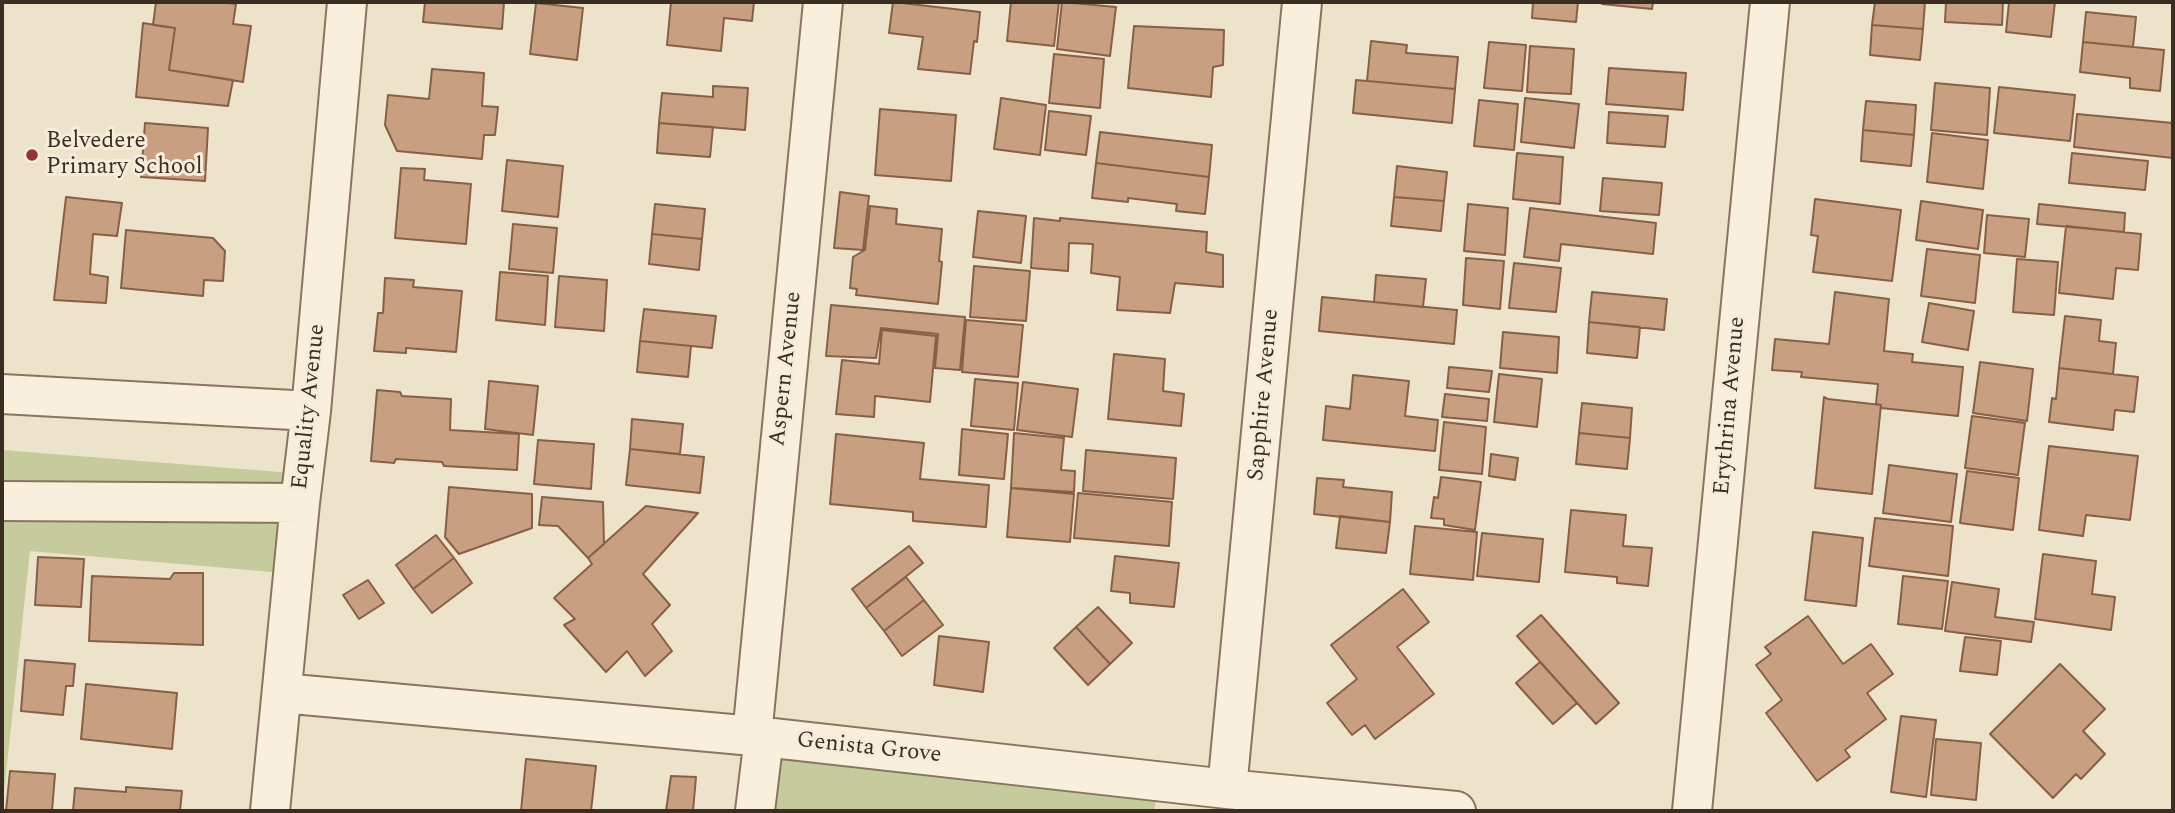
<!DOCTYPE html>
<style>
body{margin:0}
#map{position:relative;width:2175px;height:813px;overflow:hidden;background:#ede2ca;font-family:Spectral,serif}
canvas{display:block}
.frame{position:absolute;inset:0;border:4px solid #3a2d22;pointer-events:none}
</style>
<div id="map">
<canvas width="2175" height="813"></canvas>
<div class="frame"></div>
</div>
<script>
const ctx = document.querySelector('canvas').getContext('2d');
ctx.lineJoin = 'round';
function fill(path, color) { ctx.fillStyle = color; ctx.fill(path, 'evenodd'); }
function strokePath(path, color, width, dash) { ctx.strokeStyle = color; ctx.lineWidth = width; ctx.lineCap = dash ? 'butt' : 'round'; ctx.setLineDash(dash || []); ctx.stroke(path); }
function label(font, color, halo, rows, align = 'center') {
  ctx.font = font + ' Spectral,serif'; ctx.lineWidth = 6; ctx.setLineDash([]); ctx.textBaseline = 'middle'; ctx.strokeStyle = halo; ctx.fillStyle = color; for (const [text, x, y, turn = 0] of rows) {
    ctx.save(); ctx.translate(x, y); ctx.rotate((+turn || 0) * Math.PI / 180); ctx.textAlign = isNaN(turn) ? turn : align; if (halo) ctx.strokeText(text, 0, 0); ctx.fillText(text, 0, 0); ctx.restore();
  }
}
fill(new Path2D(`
 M2 450 305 474 295 574 30 551 2 810Z
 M763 738 1160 785 1154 811H753Z`), '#c6cb9e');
const building = new Path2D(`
 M156 2H219L236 4 233 24 251 26 243 82 169 70 175 28 153 25Z
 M425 2H504L502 29 423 22Z
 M671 2H754L752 21 724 18 721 51 667 45Z
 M893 2 980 12 977 42 974 41 970 74 918 69 923 37 889 33Z
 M1011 2H1059L1054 46 1007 41Z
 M1062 2 1116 7 1110 56 1057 49Z
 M1533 2H1578L1576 22 1532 18Z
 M1602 2H1653L1652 9 1602 4Z
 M1875 2H1925L1923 29 1872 25Z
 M1946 2H2003L2002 25 1945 22Z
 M2009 2H2055L2051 37 2006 32Z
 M536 3 583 8 577 60 530 54Z
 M2086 12 2136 17 2133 47 2083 42Z
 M143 23 175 28 169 70 233 80 228 106 136 97Z
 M1872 25 1923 29 1920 60 1870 55Z
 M1134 26 1224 30 1223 65 1213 67 1211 97 1128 88Z
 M1371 41 1407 45 1406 53 1458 57 1455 89 1367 81Z
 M1489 42 1526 45 1522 91 1484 88Z
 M2083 42 2164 50 2160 91 2130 88V78L2080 72Z
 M1530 46 1574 49 1571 94 1527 92Z
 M1054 54 1104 59 1100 108 1049 103Z
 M1609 68 1686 73 1683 110 1606 104Z
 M432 69 484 73 482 106 498 107 495 135H484L482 159 397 151 385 125 388 95 429 99Z
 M1356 80 1455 89 1452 123 1353 113Z
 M1935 83 1990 88 1987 135 1931 130Z
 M713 86 748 88 745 130 659 123 662 93 713 97Z
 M1999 87 2075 95 2070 141 1994 133Z
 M1001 98 1046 105 1040 155 994 149Z
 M1525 98 1579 104 1574 148 1521 142Z
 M1479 100 1518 104 1514 150 1474 146Z
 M1866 101 1916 105 1914 135 1863 130Z
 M880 109 956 115 951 181 875 175Z
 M1049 111 1091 116 1086 155 1045 150Z
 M1609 112 1668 116 1665 147 1607 143Z
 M2077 114 2173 123V158L2074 147Z
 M145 123 208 128 205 181 141 177Z
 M659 123 713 127 710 157 657 153Z
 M1863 130 1914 135 1911 166 1861 161Z
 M1100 132 1212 145 1209 177 1096 163Z
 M1932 133 1988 140 1983 189 1927 182Z
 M1517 153 1563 157 1560 204 1513 199Z
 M2072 153 2148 161 2145 190 2069 183Z
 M507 160 563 166 558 217 502 211Z
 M1096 163 1209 177 1205 214 1176 211 1177 204 1128 198V202L1092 198Z
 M1397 166 1447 172 1444 201 1394 197Z
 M401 168 425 169 424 180 471 184 466 244 395 238Z
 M1603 178 1662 183 1659 215 1600 211Z
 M840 192 869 196 863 250 834 248Z
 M66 197 122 203 117 236 93 234 90 274 108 277 106 303 54 300Z
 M1394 197 1444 201 1441 231 1391 226Z
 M1815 199 1901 210 1892 281 1813 272 1818 236 1811 235Z
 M1921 201 1983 210 1978 249 1916 240Z
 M655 204 705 209 702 239 652 234Z
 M1468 204 1508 208 1505 255 1464 251Z
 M2039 204 2125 213 2124 232 2037 224Z
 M870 206 897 209 896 224 942 229 939 261 942 262 938 304 856 295 857 289 850 288 853 257 865 250Z
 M1530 208 1656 223 1653 254 1561 244 1559 261 1524 257Z
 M978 211 1026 216 1021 263 973 257Z
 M1987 215 2029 219 2025 257 1984 253Z
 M1034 218 1060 221V218L1207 232 1206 252 1223 255V287L1175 283 1170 313 1117 310 1120 277 1091 273 1093 244 1069 243 1068 271 1031 268Z
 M513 224 557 228 553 273 509 269Z
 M2066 226 2141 234 2138 270 2116 268 2113 299 2059 293Z
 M126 230 213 238 225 251 223 281 204 280 203 296 121 288Z
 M652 234 702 239 699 270 649 264Z
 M1927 249 1980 255 1975 303 1921 296Z
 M1466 258 1504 261 1500 309 1463 305Z
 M2017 259 2058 262 2054 315 2013 312Z
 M1514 263 1561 268 1556 312 1509 308Z
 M974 266 1030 271 1026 321 970 317Z
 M500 272 548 276 545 325 496 320Z
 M1376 275 1426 279 1423 307 1374 302Z
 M559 276 607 280 604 331 555 327Z
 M385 278 414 280 413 287 462 291 456 352 406 348V353L374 351 378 313H383Z
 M1592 292 1667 299 1664 330 1589 322Z
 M1835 292 1889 299 1884 351 1913 354 1912 362 1963 367 1958 416 1881 408V405L1876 404 1878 384 1801 377 1802 372 1772 370 1775 339 1829 344Z
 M1322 297 1457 310 1454 344 1319 331Z
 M1929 303 1974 311 1968 350 1922 342Z
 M831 305 965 317 960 370 935 368 938 334 881 328 876 358 826 356Z
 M644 309 716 316 712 348 640 341Z
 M2065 316 2101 320 2099 341 2116 343 2113 374 2059 368Z
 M966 320 1023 325 1018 377 962 372Z
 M1589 322 1640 327 1637 358 1587 353Z
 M882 330 936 336 930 402 875 396 874 417 836 414 842 360 879 364Z
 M1503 332 1559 337 1557 373 1500 368Z
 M640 341 691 346 688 377 637 372Z
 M1114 354 1165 359 1163 391 1184 394 1181 426 1108 419Z
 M1980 362 2033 369 2027 421 1973 413Z
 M1449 367 1492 371 1489 392 1447 388Z
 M2059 368 2138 377 2134 412 2115 410 2113 430 2049 422 2052 398 2056 399Z
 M1499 374 1542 379 1537 427 1494 422Z
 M1353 375 1409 381 1405 416 1438 420 1435 451 1323 440 1326 406 1350 409Z
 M975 379 1018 383 1014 430 971 426Z
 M489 381 538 386 533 435 485 429Z
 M1023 382 1078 389 1072 437 1017 430Z
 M377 390 400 392 402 396 451 399 450 430 519 434 517 470 444 466 442 462 396 459 394 463 371 461Z
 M1445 394 1489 399 1487 421 1442 417Z
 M1824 397 1828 399 1881 405 1872 494 1815 488Z
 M1582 403 1632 408 1630 438 1579 433Z
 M1972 416 2025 423 2018 475 1965 468Z
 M632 419 683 424 680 454 630 449Z
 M1444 422 1486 427 1482 474 1439 470Z
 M962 429 1008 434 1004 479 959 475Z
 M1014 433 1064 438 1061 470 1075 471 1074 492 1011 488Z
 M1579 433 1630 438 1627 469 1576 464Z
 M836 434 924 443 920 479 989 485 986 527 913 521V512L830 504Z
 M538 440 594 444 591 489 534 484Z
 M2049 446 2138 456 2130 520 2086 515 2083 536 2039 530Z
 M630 449 704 457 700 493 626 485Z
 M1086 450 1176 458 1173 499 1083 491Z
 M1491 454 1518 458 1515 480 1489 476Z
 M1889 465 1957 474 1951 522 1883 513Z
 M1967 471 2019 478 2013 530 1960 523Z
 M1441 477 1481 482 1475 530 1444 525V519L1431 518 1434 497 1438 498Z
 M1317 478 1344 480 1343 487 1392 492 1390 522 1314 514Z
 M449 487 532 494V528L459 554 445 537Z
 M1011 488 1074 494 1070 542 1007 537Z
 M1078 493 1172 502 1169 546 1074 538Z
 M542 497 603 502 604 544 588 558 558 526 539 525Z
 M646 506 698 513 643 574 670 605 652 624 672 651 645 676 627 651 606 672 564 625 575 619 554 598 592 564 588 558Z
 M1571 510 1626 515 1623 546 1652 548 1648 586 1617 583V577L1565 572Z
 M1340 516 1390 522 1386 553 1336 548Z
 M1875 518 1953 526 1948 576 1869 566Z
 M1415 526 1477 532 1473 580 1410 574Z
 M1813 532 1863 538 1856 606 1805 600Z
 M1482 533 1543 539 1539 582 1477 576Z
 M436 535 454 558 413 589 396 565Z
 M909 546 923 563 866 608 852 589Z
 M2043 554 2096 561 2092 594 2115 597 2111 630 2035 619Z
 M1115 556 1179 563 1174 607 1130 603V593L1111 591Z
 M38 557 84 559 81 607 35 605Z
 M454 558 472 583 432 613 413 589Z
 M174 573H203V645L89 641 92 576 170 579Z
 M1903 576 1948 581 1942 629 1898 624Z
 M906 577 924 600 884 631 866 608Z
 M368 580 384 603 359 619 343 595Z
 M1952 582 1999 589 1995 617 2034 622 2031 642 1945 631Z
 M1403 589 1429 622 1397 647 1434 694 1375 739 1365 725 1352 735 1327 703 1357 679 1331 645Z
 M924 600 943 625 902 656 884 631Z
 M1098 607 1132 643 1110 664 1076 627Z
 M1541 615 1619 703 1596 724 1517 636Z
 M1808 616 1843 664 1871 644 1893 674 1867 693 1886 719 1845 750 1850 757 1817 781 1766 713 1782 700 1756 665 1771 654 1765 647Z
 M1076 627 1110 664 1088 685 1054 648Z
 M939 636 989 642 983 692 934 685Z
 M1965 637 2001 641 1997 675 1960 671Z
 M25 660 75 664 73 686H66L63 715 21 711Z
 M1540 662 1577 703 1553 724 1516 683Z
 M2060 664 2105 709 2083 731 2105 754 2081 779 2076 774 2053 798 1990 734Z
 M86 684 177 693 172 749 81 739Z
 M1901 716 1936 720 1926 797 1891 792Z
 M1936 739 1981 743 1976 800 1931 795Z
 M526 759 596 766 591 811H521Z
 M10 771 55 774 52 811H6Z
 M671 776 696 777 693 811H666Z
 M126 787 182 791 180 811H73L75 788 126 792Z`);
fill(building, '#c99f82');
strokePath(building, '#875f46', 2);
const minor = new Path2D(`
 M2 394 311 411
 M2 501 300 503
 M282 693 764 737 1227 789 1456 811
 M752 736 823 2
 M1227 789 1302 2
 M270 811 300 503 311 411 347 2
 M755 811 764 737
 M1692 811 1770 2`);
strokePath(minor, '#89755f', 42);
strokePath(minor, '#f8f0dd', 38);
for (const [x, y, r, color] of [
 [32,155,7,"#953234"]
]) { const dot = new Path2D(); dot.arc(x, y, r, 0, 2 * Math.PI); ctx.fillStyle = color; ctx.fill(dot); strokePath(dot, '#f5edd9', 2.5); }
label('23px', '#3a2d22', '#f5edd9', [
 ["Belvedere",46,142],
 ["Primary School",46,168]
], 'left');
label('23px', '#3a2d22', '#f5edd9', [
 ["Aspern Avenue",787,369,-84],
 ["Sapphire Avenue",1265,395,-85],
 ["Erythrina Avenue",1731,406,-85],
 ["Equality Avenue",310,407,-84],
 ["Genista Grove",869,749,6]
]);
</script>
